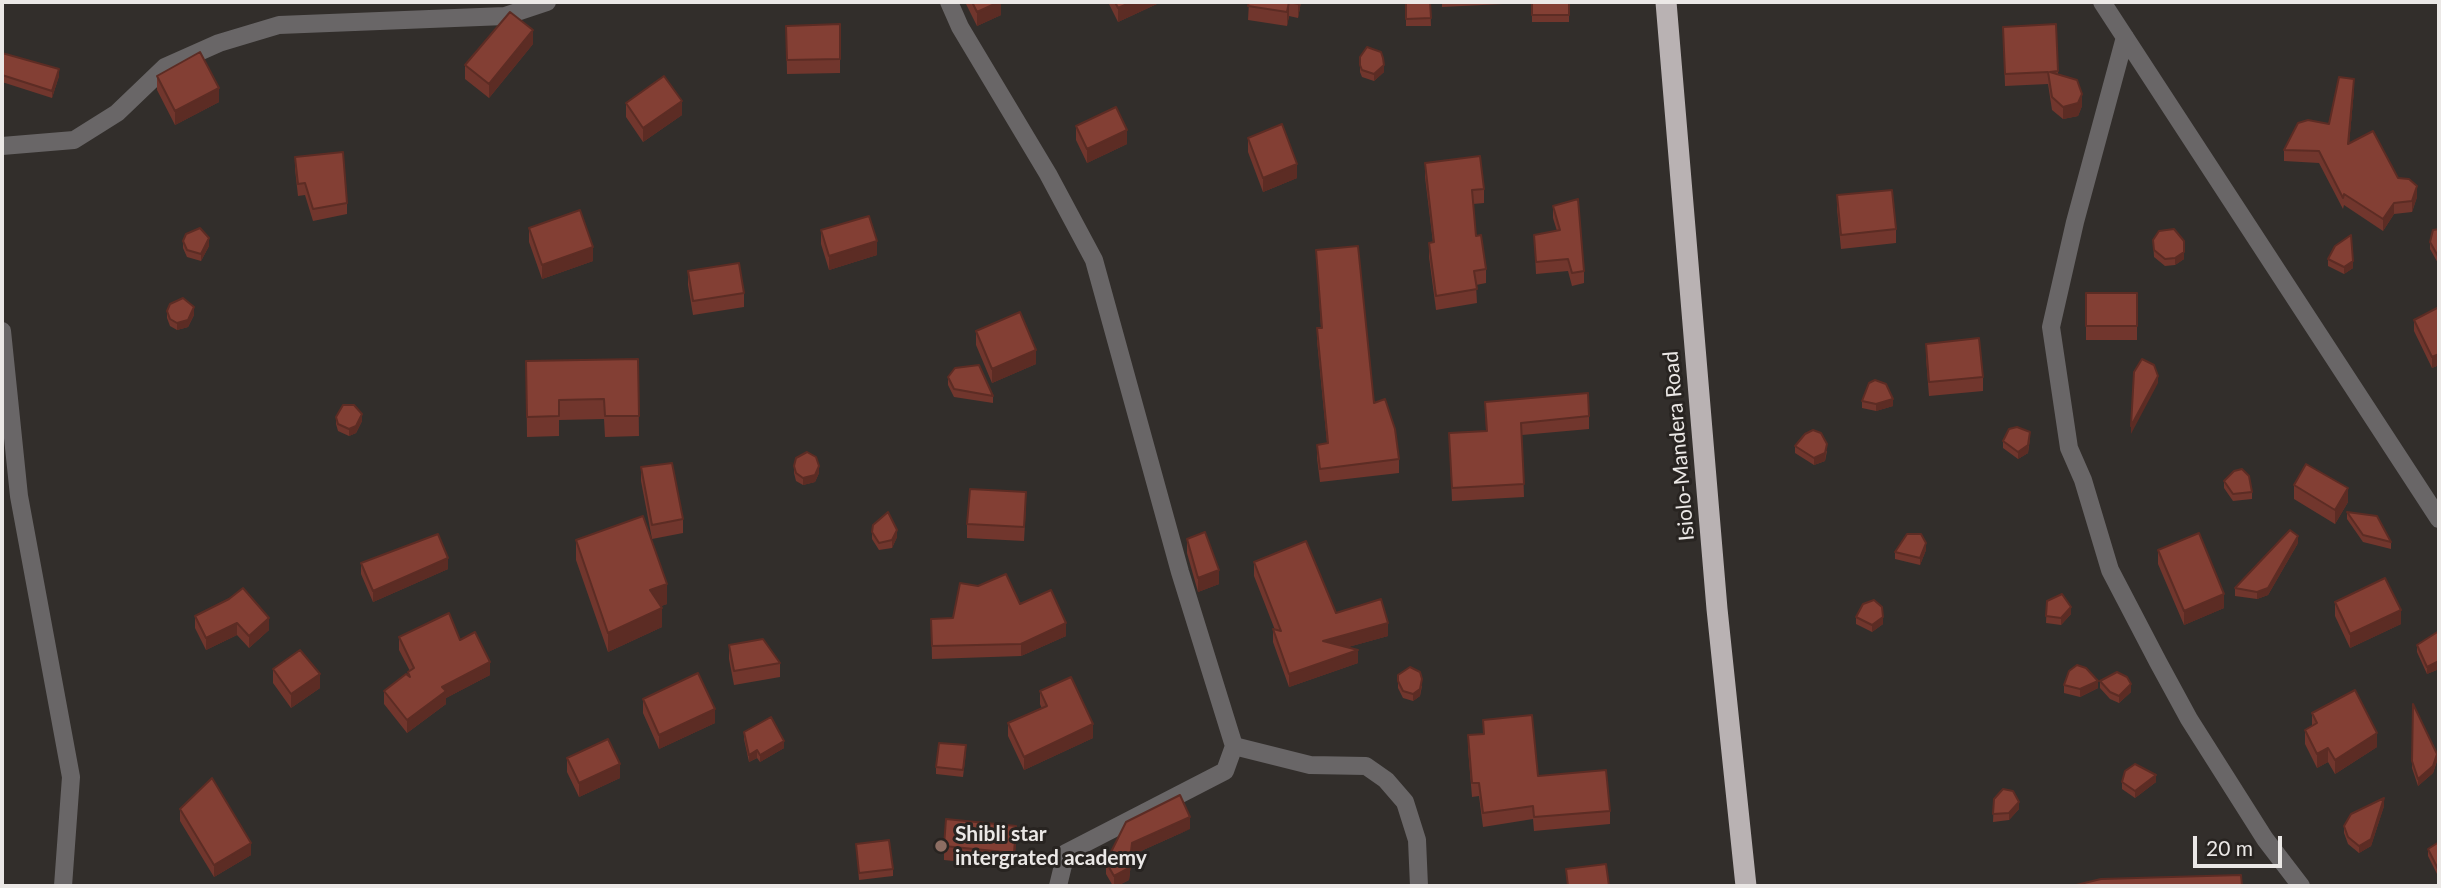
<!DOCTYPE html>
<style>
body{margin:0}
#map{position:relative;width:2441px;height:888px;overflow:hidden;background:#322e2b;font-family:Lato,sans-serif}
canvas{display:block}
.frame{position:absolute;inset:0;border:4px solid #ebe8e6;pointer-events:none}
.scale{position:absolute;left:2193px;top:836px;width:89px;height:32px;box-sizing:border-box;border:4px solid #ebe8e6;border-top:0;padding-left:9px;font-size:21px;line-height:24px;white-space:nowrap;color:#ebe8e6;-webkit-text-stroke:5px #282421;paint-order:stroke}
</style>
<div id="map">
<canvas width="2441" height="888"></canvas>
<div class="frame"></div>
<div class="scale">20 m</div>
</div>
<script>
const ctx = document.querySelector('canvas').getContext('2d');
ctx.lineJoin = 'round';
function strokePath(path, color, width, dash) { ctx.strokeStyle = color; ctx.lineWidth = width; ctx.lineCap = dash ? 'butt' : 'round'; ctx.setLineDash(dash || []); ctx.stroke(path); }
function fill(path, color) { ctx.fillStyle = color; ctx.fill(path, 'evenodd'); }
function label(font, color, halo, rows, align = 'center') {
  ctx.font = font + ' Lato,sans-serif'; ctx.lineWidth = 6; ctx.setLineDash([]); ctx.textBaseline = 'middle'; ctx.strokeStyle = halo; ctx.fillStyle = color; for (const [text, x, y, turn = 0] of rows) {
    ctx.save(); ctx.translate(x, y); ctx.rotate((+turn || 0) * Math.PI / 180); ctx.textAlign = isNaN(turn) ? turn : align; if (halo) ctx.strokeText(text, 0, 0); ctx.fillText(text, 0, 0); ctx.restore();
  }
}
strokePath(new Path2D(`
 M949 2 960 27 1048 174 1094 260 1180 572 1234 746 1225 771 1066 853 1058 886
 M2102 2 2439 519
 M2125 37 2075 222 2051 327 2069 448 2083 480 2110 570 2158 662 2189 719 2265 839 2301 886
 M2 146 74 140 117 113 165 67 219 43 279 25 505 16 547 2
 M2 331 19 496 71 777 63 886
 M1234 746 1310 765 1366 766 1386 780 1405 802 1417 840 1419 886`), '#696667', 18);
strokePath(new Path2D(`
 M1666 2 1717 609 1746 886`), '#b9b2b3', 21);
fill(new Path2D(`
 M965 2H1001V15L977 26Z
 M1108 2H1159V3L1118 22Z
 M1249 2H1301L1298 18 1289 16 1287 26 1248 20Z
 M1406 2H1430L1431 26H1406Z
 M1442 2H1503V4L1442 7Z
 M1532 2H1569V22H1532Z
 M840 24V73L787 74 786 26Z
 M2056 24 2058 74 2082 106 2078 116 2063 119 2052 110 2048 84 2005 86 2003 27Z
 M533 44 489 98 465 79V65Z
 M2 53 59 76 52 98 2 82Z
 M1360 57 1384 72 1374 81 1362 77 1360 72Z
 M157 76 219 102 175 125 157 90Z
 M2354 90 2349 144 2398 178 2417 197 2412 212 2394 214 2383 231 2344 205 2343 209 2319 163 2284 161V150L2329 124Z
 M626 103 682 115 643 142 626 117Z
 M1076 126 1127 144 1087 163 1076 140Z
 M1248 138 1297 178 1263 192 1248 152Z
 M295 157 347 203V214L313 221 305 195 298 196 295 169Z
 M1425 163 1484 189V203L1473 204 1476 236 1486 269V283L1476 285 1477 303 1436 310 1429 257V243H1433L1425 177Z
 M1837 195 1896 229V243L1841 249 1837 209Z
 M1553 206 1584 271V283L1572 286 1568 271 1536 274 1534 235 1557 231 1553 218Z
 M529 228 593 261 542 279 529 242Z
 M2439 229V265L2430 249V242Z
 M821 230 877 255 829 270 821 244Z
 M2153 240 2184 241V259L2175 265 2165 266 2154 257Z
 M183 241 209 246 201 261 187 257 183 248Z
 M1316 250 1374 403 1399 459V473L1320 482 1317 458V445L1327 443 1317 341V328H1321Z
 M2328 259 2353 268 2344 274 2328 266Z
 M688 271 744 293V307L693 315 688 285Z
 M2086 293H2137V340H2086Z
 M2439 307V365L2432 368 2414 331V320Z
 M167 311 194 315 188 327 177 330 170 326 167 318Z
 M976 331 1036 364 992 383 976 345Z
 M1926 344 1983 377V391L1929 396 1926 358Z
 M638 359 639 436 605 437 604 419 559 420V436L527 437 526 361Z
 M948 377 993 396V403L954 397 948 385Z
 M1862 401 1893 406 1876 411 1862 408Z
 M1485 402 1589 416V429L1522 435 1524 497 1452 501 1449 433 1486 431Z
 M336 417 362 421 356 433 349 436 338 431 336 424Z
 M2030 439 2028 453 2018 459 2003 448V441Z
 M1795 446 1827 451 1825 461 1814 465 1795 453Z
 M794 466 819 473 815 482 803 485 796 481 794 473Z
 M641 467 683 519V533L652 539 641 481Z
 M2224 481 2252 492V499L2233 501 2224 488Z
 M2294 485 2348 502 2335 524 2294 499Z
 M1026 506 1024 541 967 538V524Z
 M2347 512 2391 542V549L2363 542 2347 519Z
 M872 532 897 537 892 548 879 550 872 539Z
 M1187 539 1219 584 1198 592 1187 553Z
 M576 540 667 604 661 606 662 627 608 652 576 560Z
 M2298 543 2268 595 2257 599 2235 596V588Z
 M1926 550 1920 565 1895 559V552Z
 M2158 550 2224 608 2184 625 2158 564Z
 M1254 562 1336 613 1388 636 1348 647 1358 663 1289 687 1273 642V629L1275 630 1254 576Z
 M361 563 448 569 373 602 361 574Z
 M229 599 269 630 249 648 237 635 206 650 195 628V616Z
 M2047 601 2071 614 2061 625 2046 623Z
 M2335 602 2401 624 2350 648 2335 616Z
 M1020 604 1066 636 1021 656 932 659 931 619 953 618Z
 M1856 617 1883 624 1872 632 1856 624Z
 M2439 631V669L2427 674 2417 652V645Z
 M399 637 460 640 490 675 446 698V704L407 733 384 704V691L408 675V672L410 671 399 650Z
 M729 645 780 663V677L734 685 729 659Z
 M273 669 320 688 291 708 273 683Z
 M1398 675 1422 686 1420 696 1413 701 1403 698 1398 688Z
 M2100 681 2131 692 2119 703 2110 699 2100 688Z
 M2064 685 2098 688 2080 697 2064 693Z
 M1040 691 1093 738 1024 770 1008 736V723L1042 709 1040 704Z
 M643 699 715 723 659 749 643 713Z
 M2413 704 2437 761 2433 773 2418 786 2412 768Z
 M2312 713 2377 747 2335 774 2328 762 2317 768 2305 744V730L2312 726Z
 M1483 720 1538 776 1610 811V824L1534 831 1533 819 1483 827 1479 796 1472 797 1468 749V735L1483 734Z
 M744 732 784 748 760 762 757 758 749 762 744 739Z
 M966 752 963 777 936 774V767Z
 M567 758 620 778 579 797 567 772Z
 M2122 782H2156L2135 798 2122 789Z
 M1994 799 2019 809 2009 820 1993 822Z
 M2384 806 2371 846 2359 853 2348 844 2344 833V826Z
 M180 809 251 855 214 877 180 821Z
 M1190 829 1132 855 1129 880 1117 886H1113L1106 874V862Z
 M1016 840 1014 867 944 860V846Z
 M2439 842V878L2428 856V849Z
 M856 844 893 869V876L859 880Z`), '#71362d');
fill(new Path2D(`
 M999 2H1001V15L977 26V12Z
 M1132 2H1159V3L1118 22V8Z
 M1289 2V16L1287 26V12Z
 M1298 2H1301L1298 18Z
 M533 30V44L489 98V84Z
 M1384 65V72L1374 81V74Z
 M59 69V76L52 98V91Z
 M2354 79V90L2348 155V144Z
 M219 88V102L175 125V111Z
 M2082 94V106L2078 116 2063 119V107Z
 M682 101V115L643 142V128Z
 M1127 130V144L1087 163V149Z
 M1297 164V178L1263 192V178Z
 M2417 186V197L2412 212V201Z
 M2394 203V214L2383 231V219Z
 M209 238V246L201 261V254Z
 M877 241V255L829 270V256Z
 M593 247V261L542 279V265Z
 M2184 252V259L2175 265V258Z
 M2353 261V268L2344 274V267Z
 M194 307V315L188 327 177 330V323Z
 M1036 350V364L992 383V369Z
 M2439 354V365L2432 368V357Z
 M2158 376V383L2131 434V426Z
 M1893 399V406L1876 411V404Z
 M362 414V421L356 433 349 436V429Z
 M2030 432 2028 453 2018 459V452Z
 M1827 444 1825 461 1814 465V458Z
 M819 466V473L815 482 803 485V478Z
 M2348 488V502L2335 524V510Z
 M897 530V537L892 548V540Z
 M2298 536V543L2268 595 2257 599V592Z
 M1926 543V550L1920 565V558Z
 M448 558V569L373 602V591Z
 M1219 570V584L1198 592V578Z
 M667 584V604L650 610V590Z
 M2224 594V608L2184 625V611Z
 M2071 607V614L2061 625V618Z
 M662 608V627L608 652V633Z
 M2401 610V624L2350 648V634Z
 M1883 617V624L1872 632V625Z
 M269 618V630L249 648V636Z
 M237 623V635L206 650V638Z
 M1066 623V636L1021 656V644Z
 M1388 623V636L1323 654V641Z
 M1358 650V663L1289 687V674Z
 M2439 661V669L2427 674V667Z
 M490 662V675L446 698V704L407 733V720L442 687Z
 M320 674V688L291 708V694Z
 M1422 679 1420 696 1413 701V694Z
 M2098 681V688L2080 697V689Z
 M2131 684V692L2119 703V696Z
 M715 709V723L659 749V735Z
 M1093 724V738L1024 770V757Z
 M2377 733V747L2335 774V760Z
 M784 741V748L760 762V755Z
 M2328 748V762L2317 768V754Z
 M757 750V758L749 762V755Z
 M2437 754V761L2433 773 2418 786V779Z
 M620 764V778L579 797V783Z
 M2156 775V782L2135 798V791Z
 M2384 798V806L2371 846 2359 853V846Z
 M2019 802V809L2009 820V813Z
 M1190 817V829L1132 855 1129 880 1117 886H1114V876L1132 843Z
 M1016 826V840L1014 867V853Z
 M251 843V855L214 877V865Z`), '#5c2c24');
const building = new Path2D(`
 M972 2H999L977 12Z
 M1115 2H1132L1118 8Z
 M1249 2H1298V4L1289 2 1287 12 1248 6Z
 M1406 2H1430L1431 18 1406 19Z
 M1532 2H1569V15H1532Z
 M510 12 533 30 489 84 465 65Z
 M840 24V59L787 60 786 26Z
 M2056 24 2058 71 2050 72 2077 80 2082 94 2078 103 2063 107 2052 97 2048 72 2005 74 2003 27Z
 M1367 47 1381 52 1383 58 1384 65 1374 74 1362 70 1360 65V57Z
 M200 52 219 88 175 111 157 76Z
 M2 53 59 69 52 91 2 75Z
 M664 76 682 101 643 128 626 103Z
 M2339 77 2354 79 2348 144 2373 131 2398 178 2409 179 2417 186 2412 201 2394 203 2383 219 2344 194 2343 198 2319 151 2284 150 2298 123 2308 120 2329 124Z
 M1116 107 1127 130 1087 149 1076 126Z
 M1282 124 1297 164 1263 178 1248 138Z
 M343 152 347 203 313 209 305 183 298 184 295 157Z
 M1480 156 1484 189 1472 190 1476 236 1481 235 1486 269 1474 271 1477 289 1436 296 1429 243 1434 242 1425 163Z
 M1892 190 1896 229 1841 235 1837 195Z
 M1578 199 1584 271 1572 273 1568 259 1536 262 1534 235 1560 230 1553 206Z
 M580 210 593 247 542 265 529 228Z
 M869 216 877 241 829 256 821 230Z
 M200 228 209 238 201 254 187 250 183 241 186 234Z
 M2174 229 2184 241V252L2175 258 2165 259 2154 250 2153 240 2159 231Z
 M2439 229V258L2430 242 2433 230Z
 M2351 235 2353 261 2344 267 2328 259 2335 246Z
 M1358 246 1374 403 1385 399 1395 429 1399 459 1320 469 1317 445 1328 443 1317 328H1322L1316 250Z
 M739 263 744 293 693 301 688 271Z
 M2086 293H2137V326H2086Z
 M183 298 194 307 188 320 177 323 170 319 167 311 170 304Z
 M2439 307V354L2432 357 2414 320Z
 M1020 312 1036 350 992 369 976 331Z
 M1979 338 1983 377 1929 382 1926 344Z
 M638 359 639 416H605L604 399 559 400V416L527 417 526 361Z
 M2142 359 2154 365 2158 376 2131 426 2134 372Z
 M979 365 993 396 954 389 948 377 955 368Z
 M1875 380 1886 384 1893 399 1876 404 1862 401 1869 383Z
 M1588 393 1589 416 1521 423 1524 484 1452 488 1449 433 1487 431 1485 402Z
 M343 405H354L362 414 356 426 349 429 338 424 336 417Z
 M2017 427 2030 432 2028 445 2018 452 2003 441 2009 429Z
 M1813 430 1821 433 1827 444 1825 453 1814 458 1795 446 1805 434Z
 M807 452 816 457 819 466 815 475 803 478 796 473 794 466 796 458Z
 M672 463 683 519 652 525 641 467Z
 M2306 464 2348 488 2335 510 2294 485Z
 M2242 469 2249 476 2252 492 2233 494 2224 481 2234 471Z
 M970 489 1026 492 1024 527 967 524Z
 M888 512 897 530 892 540 879 543 872 532 873 525Z
 M2347 512 2377 516 2391 542 2363 535Z
 M643 516 667 584 650 590 662 608 608 633 576 540Z
 M2290 530 2298 536 2268 588 2257 592 2235 588Z
 M1205 532 1219 570 1198 578 1187 539Z
 M2199 533 2224 594 2184 611 2158 550Z
 M438 534 448 558 373 591 361 563Z
 M1907 534H1921L1926 543 1920 558 1895 552Z
 M1306 541 1336 613 1381 599 1388 623 1323 641 1358 650 1289 674 1273 629 1281 631 1254 562Z
 M1006 574 1020 604 1051 590 1066 623 1021 644 932 646 931 619 953 618 960 583 978 586Z
 M2385 578 2401 610 2350 634 2335 602Z
 M243 588 269 618 249 636 237 623 206 638 195 616 229 599Z
 M2062 594 2071 607 2061 618 2046 616 2047 601Z
 M1874 600 1882 607 1883 617 1872 625 1856 617 1863 604Z
 M449 613 460 640 475 632 490 662 442 687 446 691 407 720 384 691 406 674 410 677 408 672 414 668 399 637Z
 M2439 631V661L2427 667 2417 645Z
 M763 639 780 663 734 671 729 645Z
 M300 650 320 674 291 694 273 669Z
 M2077 665 2086 668 2098 681 2080 689 2064 685 2069 671Z
 M1410 667 1420 672 1422 679 1420 689 1413 694 1403 691 1398 681V675Z
 M2117 672 2127 677 2131 684 2119 696 2110 692 2100 681Z
 M698 673 715 709 659 735 643 699Z
 M1071 677 1093 724 1024 757 1008 723 1047 706 1040 691Z
 M2355 690 2377 733 2335 760 2328 748 2317 754 2305 730 2317 723 2312 713Z
 M2413 704 2437 754 2433 766 2418 779 2412 761Z
 M1532 715 1538 776 1606 770 1610 811 1534 817 1533 806 1483 813 1479 783H1472L1468 735 1484 734 1483 720Z
 M771 717 784 741 760 755 757 750 749 755 744 732Z
 M608 739 620 764 579 783 567 758Z
 M939 743 966 745 963 770 936 767Z
 M2135 764 2156 775 2135 791 2122 782 2125 771Z
 M212 778 251 843 214 865 180 809Z
 M2003 789 2013 791 2019 802 2009 813 1993 814 1994 799Z
 M1180 795 1190 817 1132 843 1129 868 1114 876 1106 862 1126 822Z
 M2384 798 2371 839 2359 846 2348 837 2344 826 2351 814Z
 M946 819 1016 826 1014 853 944 846Z
 M889 840 893 869 859 873 856 844Z
 M2439 842V871L2428 849Z
 M1606 864 1609 886H1568L1566 869Z
 M2241 875 2242 886H2072L2101 879Z`);
fill(building, '#833f34');
strokePath(building, '#5c2c24', 2);
for (const [x, y, r, color] of [
 [941,846,7,"#8d6e63"]
]) { const dot = new Path2D(); dot.arc(x, y, r, 0, 2 * Math.PI); ctx.fillStyle = color; ctx.fill(dot); strokePath(dot, '#282421', 2.5); }
label('21px', '#ebe8e6', '#282421', [
 ["Isiolo-Mandera Road",1679,446,-95]
]);
label('bold 21px', '#ebe8e6', '#282421', [
 ["Shibli star",955,834],
 ["intergrated academy",955,858]
], 'left');
</script>
